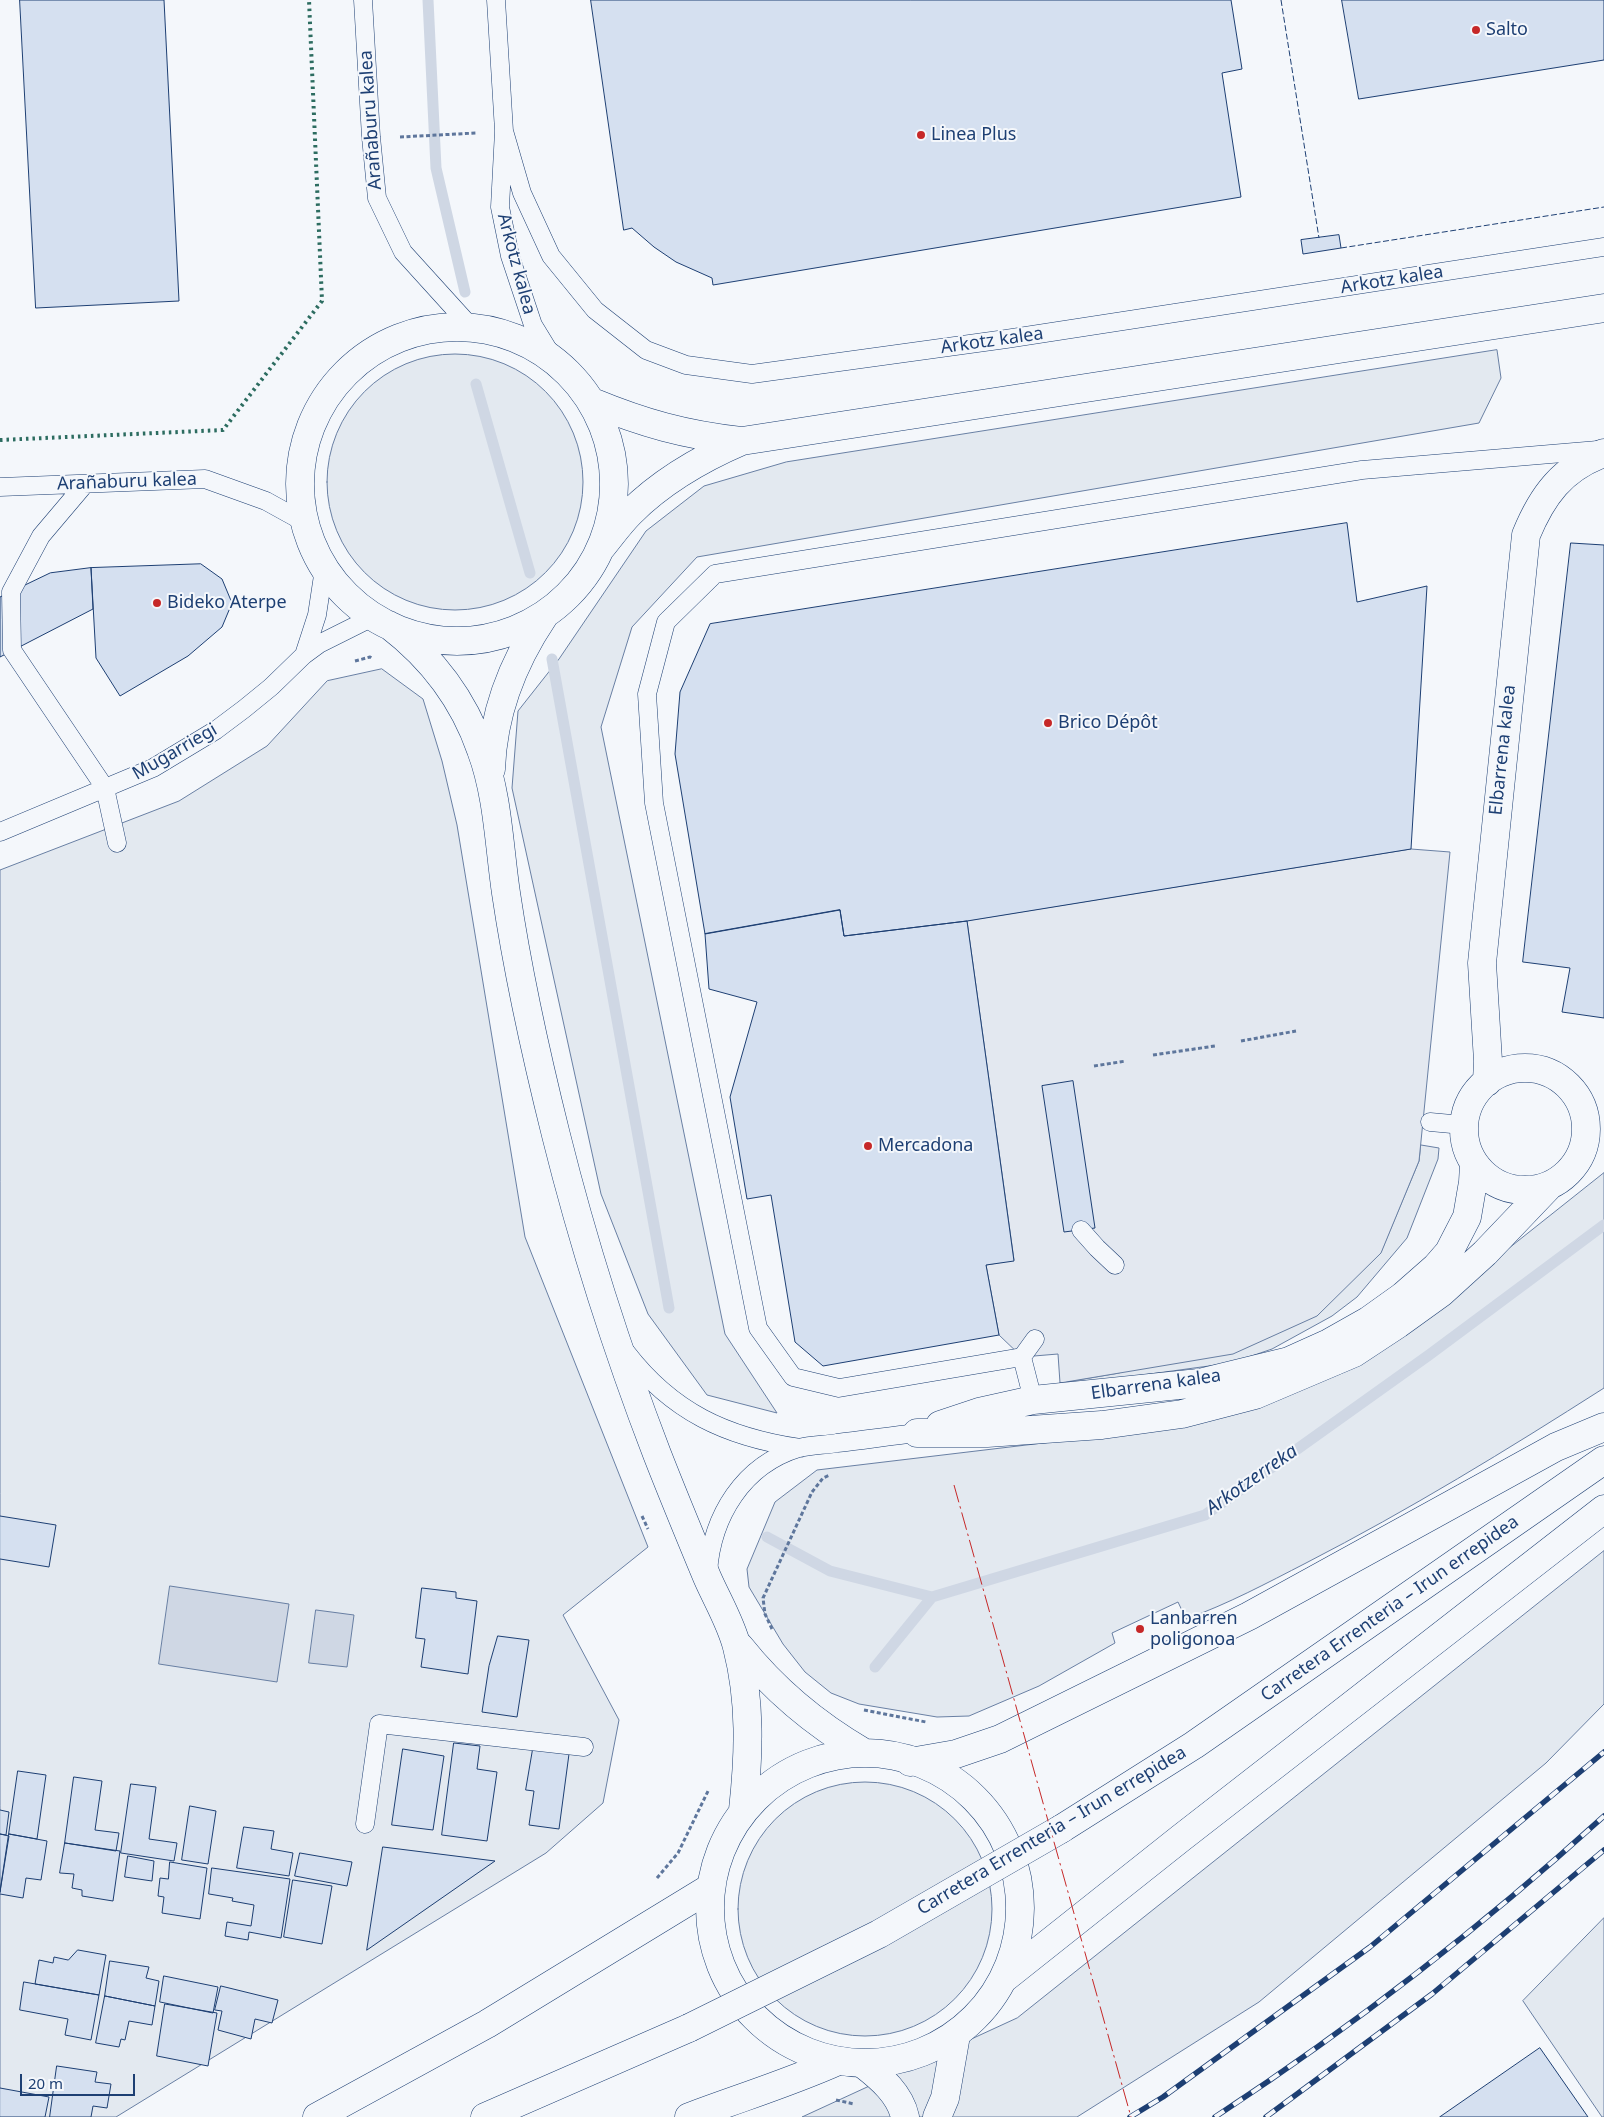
<!DOCTYPE html>
<meta charset="utf-8">
<style>
body{margin:0}
#map{position:relative;width:1604px;height:2117px;overflow:hidden;background:#f4f7fb;font-family:"Noto Sans",sans-serif}
canvas{display:block}
.scale{position:absolute;left:20px;top:2074px;width:115px;height:22px;box-sizing:border-box;border:2px solid #1d3f73;border-top:0;padding-left:6px;font-size:15px;line-height:18px;white-space:nowrap;color:#1d3f73;-webkit-text-stroke:4px #f4f7fb;paint-order:stroke}
</style>
<div id="map">
<canvas width="1604" height="2117"></canvas>
<div class="scale">20 m</div>
</div>
<script>
const ctx = document.querySelector('canvas').getContext('2d');
ctx.lineJoin = 'round';
function fill(path, color) { ctx.fillStyle = color; ctx.fill(path, 'evenodd'); }
function strokePath(path, color, width, dash) { ctx.strokeStyle = color; ctx.lineWidth = width; ctx.lineCap = dash ? 'butt' : 'round'; ctx.setLineDash(dash || []); ctx.stroke(path); }
function label(font, color, halo, rows, align = 'center') {
  ctx.font = font + ' "Noto Sans",sans-serif'; ctx.lineWidth = 4; ctx.setLineDash([]); ctx.textBaseline = 'middle'; ctx.strokeStyle = halo; ctx.fillStyle = color; for (const [text, x, y, turn = 0] of rows) {
    ctx.save(); ctx.translate(x, y); ctx.rotate((+turn || 0) * Math.PI / 180); ctx.textAlign = isNaN(turn) ? turn : align; if (halo) ctx.strokeText(text, 0, 0); ctx.fillText(text, 0, 0); ctx.restore();
  }
}
const green = new Path2D(`
 M1497 350 1501 378 1479 423 697 557 632 627 601 727 725 1334 777 1413 707 1395 648 1314 601 1194 512 788 518 711 559 659 646 531 704 486 786 462Z
 M327 482a128 128 0 1 1 256 0a128 128 0 1 1-256 0Z
 M382 669 423 699 442 761 457 825 525 1237 648 1547 563 1615 619 1720 603 1803 546 1853 116 2117H0V870L179 801 267 746 327 681Z
 M1421 1145 1439 1148 1438 1159 1407 1238 1357 1297 1332 1316 1272 1349 1231 1363 1113 1379 1060 1383 1119 1373 1381 1252 1419 1161Z
 M1604 1173V1388C1507 1450 1409 1510 1306 1563 1267 1583 1228 1604 1186 1619L1178 1602 1112 1633 1115 1643 1039 1686 969 1716 937 1717 859 1704 831 1693 805 1672 783 1644 749 1587 747 1569 775 1502 817 1470 1085 1438 1378 1352Z
 M1604 1551V1704L1546 1763 1259 2002 1077 2117H802L1017 2018Z
 M738 1909a127 127 0 1 1 254 0a127 127 0 1 1-254 0Z
 M1604 1918V2117H1602L1523 2001Z`);
fill(green, '#e3e9f0');
strokePath(green, '#687fa3', 1);
const parking = new Path2D(`
 M1411 849 1450 852 1419 1161 1381 1253 1317 1316 1233 1354 1060 1383 1058 1354 1022 1357 999 1335 986 1265 1014 1260 967 921Z`);
fill(parking, '#e3e8f0');
strokePath(parking, '#687fa3', 1);
const water = new Path2D(`
 M170 1586 289 1604 277 1682 159 1664Z
 M316 1610 354 1615 347 1667 309 1663Z`);
fill(water, '#cfd7e4');
strokePath(water, '#687fa3', 1);
strokePath(new Path2D(`
 M428 0 436 168 465 292
 M476 384 530 573
 M552 659 669 1308
 M767 1537 830 1571 932 1597
 M875 1667 932 1597 1205 1515 1429 1355 1604 1225`), '#cfd7e4', 11);
const building = new Path2D(`
 M20 0H164L179 301 36 308Z
 M591 0H1231L1242 69 1222 73 1241 197 713 285 712 278 676 262 654 247 632 228 624 230Z
 M1342 0H1604V60L1359 99Z
 M1339 235 1341 248 1303 254 1301 240Z
 M1347 523 1357 602 1427 586 1411 849 967 921 844 936 840 910 705 934 675 754 680 692 710 624Z
 M1571 543 1604 545V1018L1562 1012 1570 968 1523 962Z
 M201 564 222 579 232 603 222 627 188 656 120 696 96 658 91 568Z
 M91 568 93 609 0 657V597L50 573Z
 M840 910 844 936 967 921 1014 1261 986 1265 999 1335 823 1366 795 1342 771 1195 747 1199 730 1097 757 1002 709 989 705 934Z
 M1073 1081 1095 1228 1064 1232 1042 1086Z
 M0 1516 56 1525 49 1567 0 1559Z
 M422 1588 456 1592V1598L477 1601 468 1674 421 1667 425 1639 416 1638Z
 M498 1636 529 1640 517 1717 482 1712 489 1666Z
 M454 1743 480 1746 477 1769 497 1772 487 1841 442 1835Z
 M403 1749 444 1756 433 1830 392 1825Z
 M533 1749 569 1754 559 1829 529 1825 534 1791 526 1790Z
 M18 1771 46 1775 37 1839 9 1834Z
 M74 1777 102 1781 95 1830 119 1833 116 1851 65 1843Z
 M131 1784 156 1787 149 1839 177 1843 174 1861 121 1853Z
 M190 1806 216 1811 208 1864 182 1860Z
 M0 1810 9 1812 6 1835 0 1834Z
 M244 1827 274 1831 271 1849 293 1853 289 1876 237 1868Z
 M0 1834 9 1836 0 1892Z
 M9 1834 47 1841 41 1880 26 1878 23 1898 0 1894Z
 M65 1843 120 1851 113 1901 82 1896V1890L72 1888 74 1874 60 1873Z
 M383 1847 495 1861 367 1950Z
 M300 1853 352 1862 347 1886 295 1876Z
 M128 1856 154 1861 152 1881 125 1877Z
 M170 1862 207 1868 200 1919 162 1913 164 1897 158 1896 160 1878 168 1879Z
 M212 1868 290 1879 281 1938 249 1932 248 1940 225 1936 227 1922 251 1926 254 1905 232 1901 233 1898 209 1894Z
 M293 1880 332 1886 322 1944 284 1937Z
 M78 1950 106 1955 99 1995 35 1984 39 1960 53 1963 54 1957 68 1960Z
 M110 1961 149 1967 146 1978 159 1981 155 2006 105 1996Z
 M164 1976 218 1987 213 2013 160 2002Z
 M24 1982 99 1995 91 2040 65 2035 68 2019 20 2010Z
 M221 1986 278 2000 272 2023 255 2019 251 2039 218 2030 222 2011 215 2010Z
 M105 1996 155 2006 152 2025 129 2021 125 2040 121 2039 119 2047 96 2043Z
 M165 2004 217 2013 208 2066 157 2056Z
 M1540 2048 1588 2117H1440Z
 M57 2066 97 2072 95 2082 111 2084 107 2108 93 2106 91 2117H50Z
 M0 2088 49 2097 45 2117H0Z`);
fill(building, '#d5e0f0');
strokePath(building, '#1d3f73', 1);
const service = new Path2D(`
 M363 0 371 137 377 198 403 252 471 327
 M496 0 504 131 500 207 510 256 533 325 555 361
 M504 131 522 193 551 256 595 310 646 350 686 365 752 374 1006 339 1604 247
 M85 484 41 536 11 592 12 650 105 788 117 843
 M0 487 205 479 266 501 304 522
 M304 655 317 615 324 569
 M0 832 153 768 216 730 244 709 271 687 304 655 319 644 375 616
 M1430 1122 1463 1125
 M1081 1230 1097 1248 1115 1265
 M1035 1339 1022 1357 839 1388 793 1377 758 1328 654 803 647 694 666 622 715 574 1362 470 1598 450
 M626 1352C672 1412 726 1437 800 1448
 M1022 1357 1033 1400
 M708 1572C712 1516 743 1465 799 1448 811 1445 825 1445 837 1443 864 1440 890 1436 917 1433
 M365 1824 379 1724 584 1747`);
const minor = new Path2D(`
 M1464 1129a61 61 0 1 1 122 0a61 61 0 1 1-122 0Z
 M1487 1082 1488 1061 1482 963 1526 535C1542 496 1562 468 1604 453
 M940 1425 979 1412 1033 1400 1199 1383 1289 1361 1329 1343 1368 1321 1403 1296 1436 1267 1449 1252 1467 1217 1473 1182 1474 1164
 M917 1433H987L1102 1425 1182 1414 1255 1395 1354 1353 1398 1324 1441 1293 1485 1253 1548 1187
 M863 2064C881 2078 900 2094 905 2117
 M937 2117 945 2098 956 2035`);
const tertiary = new Path2D(`
 M300 484a157 157 0 1 1 314 0a157 157 0 1 1-314 0Z
 M592 402C643 423 685 435 741 441
 M600 549C610 537 619 524 630 513 662 481 700 459 742 441L1604 308
 M389 625C432 658 463 698 481 750 498 795 499 846 506 893 518 974 536 1055 556 1135 583 1243 617 1350 657 1454 673 1495 690 1536 707 1577 717 1600 731 1623 737 1647 751 1701 749 1755 743 1810
 M491 769C493 712 513 662 544 616
 M740 1647C775 1691 815 1724 863 1752
 M710 1908a155 155 0 1 1 310 0a155 155 0 1 1-310 0Z`);
const primary = new Path2D(`
 M910 1762 956 1754 1000 1739 1249 1616 1556 1447 1604 1427
 M1061 1829 1194 1745 1604 1460
 M1006 1977 1181 1838 1604 1509
 M317 2117 487 2024 710 1888
 M485 2117 689 2028
 M689 2117C739 2098 789 2083 838 2061`);
strokePath(service, '#1d3f73', 19);
strokePath(minor, '#1d3f73', 29);
strokePath(tertiary, '#1d3f73', 29);
strokePath(primary, '#1d3f73', 29);
strokePath(new Path2D(`
 M400 137 476 133
 M355 661 370 657 373 659
 M1241 1041 1296 1031
 M1153 1055 1215 1046
 M1094 1066 1126 1061
 M642 1516 648 1529
 M772 1629 765 1614 763 1598 812 1492 823 1478 830 1475
 M864 1710 926 1722
 M657 1878 678 1853 709 1789
 M836 2100 854 2104`), '#5e769c', 3, [4, 2.5]);
strokePath(service, '#f4f7fb', 18);
strokePath(minor, '#f4f7fb', 28);
strokePath(tertiary, '#f4f7fb', 28);
strokePath(primary, '#f4f7fb', 28);
const rail = new Path2D(`
 M1130 2117 1163 2097 1370 1947 1604 1752
 M1215 2117C1352 2027 1483 1926 1604 1816
 M1266 2117 1432 1994 1604 1850`);
strokePath(rail, '#1d3f73', 5.5);
strokePath(rail, '#f4f7fb', 4, [11]);
const primaryBridge = new Path2D(`
 M689 2028 879 1934 1061 1829`);
strokePath(primaryBridge, '#1d3f73', 29, []);
strokePath(primaryBridge, '#f4f7fb', 28);
strokePath(new Path2D(`
 M0 440 223 430 322 301 309 0`), '#2c6c60', 4, [2.5, 4]);
strokePath(new Path2D(`
 M1281 0 1319 238
 M1341 248 1604 207`), '#1d3f73', 1, [6, 2.5]);
strokePath(new Path2D(`
 M954 1485 1131 2117`), '#c62828', 1, [18, 4, 2.5, 4]);
for (const [x, y, r, color] of [
 [1476,30,5,"#c62828"],
 [921,135,5,"#c62828"],
 [157,603,5,"#c62828"],
 [1048,723,5,"#c62828"],
 [868,1146,5,"#c62828"],
 [1140,1629,5,"#c62828"]
]) { const dot = new Path2D(); dot.arc(x, y, r, 0, 2 * Math.PI); ctx.fillStyle = color; ctx.fill(dot); strokePath(dot, '#f4f7fb', 2); }
label('18px', '#1d3f73', '#f4f7fb', [
 ["Salto",1486,30],
 ["Linea Plus",931,135],
 ["Bideko Aterpe",167,603],
 ["Brico Dépôt",1058,723],
 ["Mercadona",878,1146],
 ["Lanbarren",1150,1619],
 ["poligonoa",1150,1640]
], 'left');
label('18px', '#1d3f73', '#f4f7fb', [
 ["Arañaburu kalea",371,120,-94],
 ["Arkotz kalea",516,264,75],
 ["Arkotz kalea",1392,280,-9],
 ["Arkotz kalea",992,341,-8],
 ["Arañaburu kalea",127,482,-2],
 ["Elbarrena kalea",1503,750,-84],
 ["Mugarriegi",175,752,-30],
 ["Elbarrena kalea",1156,1385,-8],
 ["Carretera Errenteria – Irun errepidea",1390,1609,-35],
 ["Carretera Errenteria – Irun errepidea",1052,1831,-31]
]);
label('italic 19px', '#1d3f73', '#f4f7fb', [
 ["Arkotzerreka",1252,1480,-35]
]);
</script>
